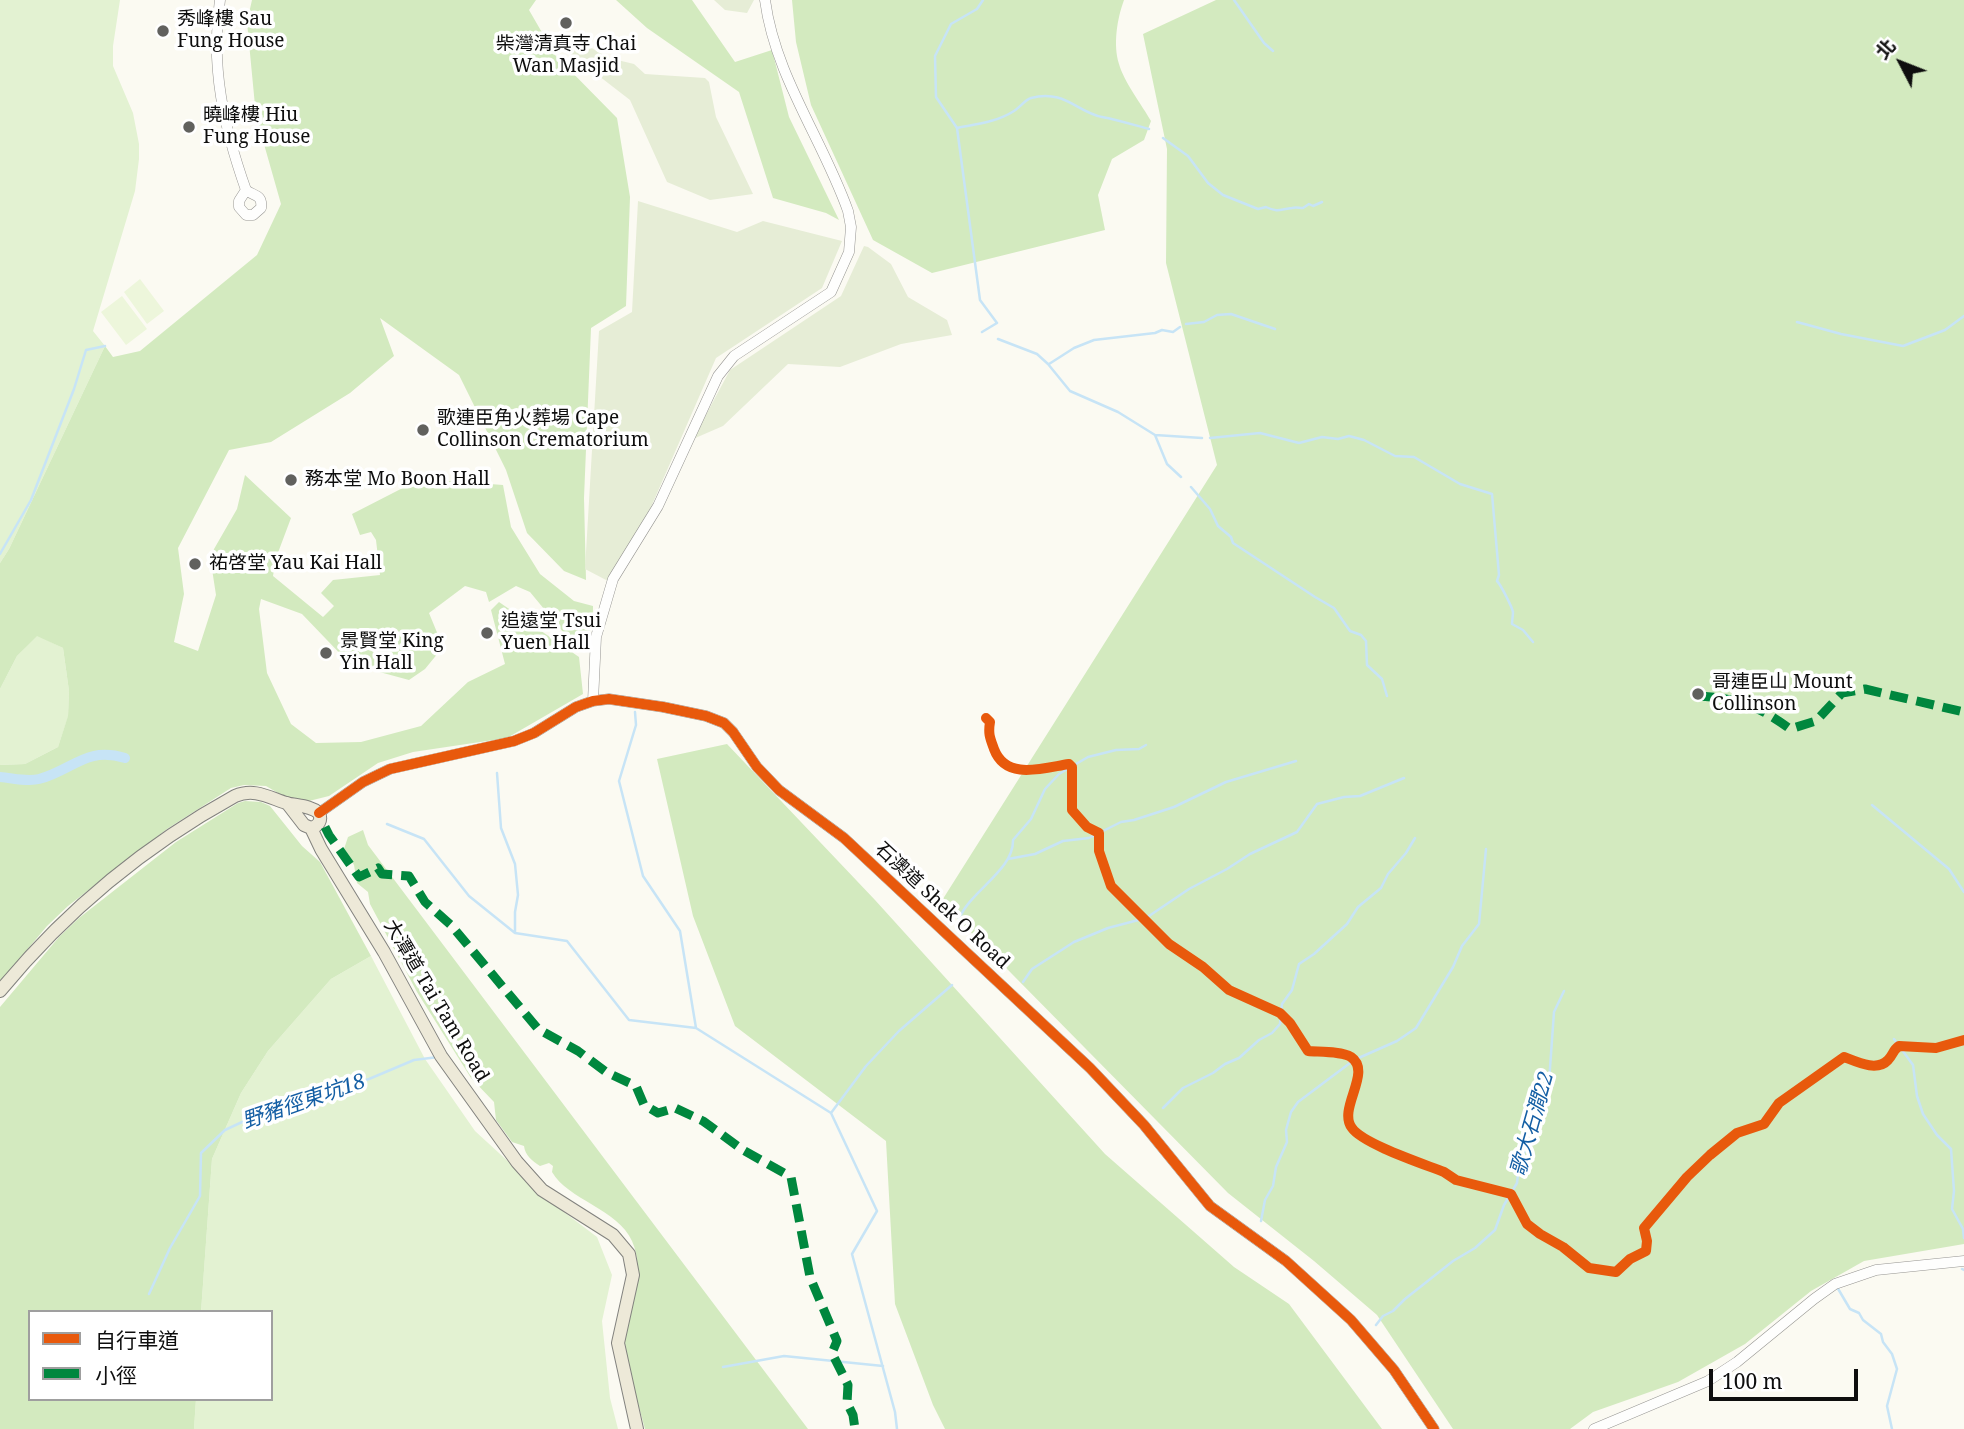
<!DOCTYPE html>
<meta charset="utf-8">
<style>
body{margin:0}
#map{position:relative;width:1964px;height:1429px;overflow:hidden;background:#fbfaf2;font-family:"Noto Serif","Noto Sans TC",serif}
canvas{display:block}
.legend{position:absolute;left:28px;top:1310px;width:245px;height:91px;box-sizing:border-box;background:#fff;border:2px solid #9f9f9f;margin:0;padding:9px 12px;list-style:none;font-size:21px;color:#0e0e0e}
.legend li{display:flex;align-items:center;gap:14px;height:35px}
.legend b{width:35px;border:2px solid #9f9f9f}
.north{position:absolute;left:1866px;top:28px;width:70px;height:70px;-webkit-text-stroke:5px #fff;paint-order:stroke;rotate:312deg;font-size:19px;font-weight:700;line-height:28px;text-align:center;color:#0e0e0e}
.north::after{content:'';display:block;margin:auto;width:24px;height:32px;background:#0e0e0e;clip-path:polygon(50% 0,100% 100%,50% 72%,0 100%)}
.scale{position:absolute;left:1709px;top:1369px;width:149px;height:32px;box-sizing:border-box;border:4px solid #0e0e0e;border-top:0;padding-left:9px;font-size:21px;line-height:24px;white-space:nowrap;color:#0e0e0e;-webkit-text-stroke:5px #fff;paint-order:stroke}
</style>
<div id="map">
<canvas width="1964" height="1429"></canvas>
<ul class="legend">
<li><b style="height:9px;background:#e8590c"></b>自行車道</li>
<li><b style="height:9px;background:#00873e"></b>小徑</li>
</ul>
<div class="north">北</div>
<div class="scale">100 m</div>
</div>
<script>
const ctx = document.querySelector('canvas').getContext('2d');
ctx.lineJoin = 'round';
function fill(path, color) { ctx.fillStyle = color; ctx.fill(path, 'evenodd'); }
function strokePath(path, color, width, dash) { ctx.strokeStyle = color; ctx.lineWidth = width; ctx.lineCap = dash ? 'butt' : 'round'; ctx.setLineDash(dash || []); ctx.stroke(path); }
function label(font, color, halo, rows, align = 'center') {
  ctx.font = font + ' "Noto Serif","Noto Sans TC",serif'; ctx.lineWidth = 7; ctx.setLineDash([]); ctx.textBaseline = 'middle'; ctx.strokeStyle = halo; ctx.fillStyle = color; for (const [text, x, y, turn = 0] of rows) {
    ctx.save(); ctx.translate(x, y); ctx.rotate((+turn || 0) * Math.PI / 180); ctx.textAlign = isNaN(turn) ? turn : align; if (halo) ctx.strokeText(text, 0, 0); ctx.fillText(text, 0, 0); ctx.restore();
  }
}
fill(new Path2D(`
 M0 0H120L113 46V66L133 113 139 144V159L135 191 93 331 105 346 9 549 0 563Z
 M37 635 63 648 69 691 68 717 58 747 25 764 0 765V689L17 656Z
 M371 956 425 1059 475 1131 560 1209 597 1237 612 1275 602 1321 610 1398 618 1429H194L196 1399H271V1312H201L212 1159 241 1093 268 1051 331 979Z`), '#e3f2d2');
fill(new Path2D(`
 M252 0H536L529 10 555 55 617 118 630 197 626 306 591 328 584 498 586 580 564 571 527 533 506 470 459 375 380 318 394 356 350 393 271 442 229 450 178 548 184 594 174 642 198 651 216 595 210 556 237 509 245 475 291 518 276 558 273 576 323 617 334 606 321 593 333 580 380 575 376 540 371 532 360 535 352 514 430 474 437 480 503 485 511 527 540 574 574 601 593 606C593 626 592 635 573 644L530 592 516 586 489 602 486 592 465 586 429 613 443 647 425 669 409 680 350 664 302 614 261 599 259 609 267 673 291 724 316 743 361 742 421 726 468 682 505 664 491 610 499 602 579 657 583 694 507 738 413 752 378 763 329 796 297 804 266 786 244 785 231 788 167 829 68 906 47 926 0 982V765L25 764 58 747 68 716 69 691 63 648 37 636 17 656 0 689V563L9 549 105 346 113 357 140 351 257 255 281 204 256 116 247 22Z
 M616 0H692L735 62 772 50 789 117 839 220 826 213 773 198 739 92 647 28Z
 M792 0H1124C1117 19 1113 45 1119 64 1124 82 1142 105 1151 121L1144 140 1112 159 1098 195 1105 230 932 273 873 240 811 105 796 42Z
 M1216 0H1964V1244L1864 1261 1811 1291 1745 1344 1678 1382 1593 1412 1570 1429H1453L1377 1315 1314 1261 1228 1193 941 902 1217 465 1166 263 1167 149 1143 34Z
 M727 744 875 900 1105 1154 1234 1267 1289 1304 1382 1429H945L933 1405 895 1304 886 1141 735 1026 693 916 657 759Z
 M245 801 261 802 270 806 302 846 320 862 371 956 331 979 268 1051 241 1093 212 1159 201 1312H30V1399H196L194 1429H0V1007L59 937 79 918 176 842 238 803Z
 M363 830 368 845 808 1429H645C639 1404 625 1365 625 1340 625 1306 647 1275 632 1241 618 1209 568 1200 552 1172L553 1166 549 1163 540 1166C532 1161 525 1155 524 1146L512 1142 496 1120 494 1102 471 1078 417 992 370 904 368 892 357 883 354 865 344 849 348 837Z`), '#d3eabf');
fill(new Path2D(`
 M714 0H754L747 13 725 10Z
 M574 38 609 58 634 64 645 74 705 78 709 82 716 117 753 194 710 200 667 182 630 100 564 49Z
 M638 201 737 232 763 221 842 241 822 288 716 358 651 507 608 581 585 569 599 331 632 312Z
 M864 246 868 247 891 264 908 297 947 320 952 335 901 344 840 367 788 364 723 426 693 439 730 370 841 296Z`), '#e6edd6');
fill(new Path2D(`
 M140 279 164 311 147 324 124 292Z
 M122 296 147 329 126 345 101 312Z`), '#edf6db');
strokePath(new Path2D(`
 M1234 0 1264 43 1273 51
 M957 128C977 124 997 122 1014 111 1020 107 1025 100 1031 98 1064 89 1077 112 1102 117 1118 120 1134 125 1149 129
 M1163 138 1188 156 1208 183 1223 195 1258 209 1266 207C1278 213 1281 209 1292 208 1296 207 1299 208 1303 208L1309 204 1313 206 1322 202
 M1797 322 1841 334 1903 346 1945 330 1964 316
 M1186 324 1204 322 1217 315 1231 314 1275 329
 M982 332 997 323 980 300 957 128 936 97 935 56 951 24 977 9 983 0
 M998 339 1037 354 1048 364 1070 391 1118 412 1155 435 1202 438
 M1049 364 1074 348 1094 340 1155 333 1162 330 1173 332 1180 327
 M1155 435 1167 464 1181 477
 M1210 438 1260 433 1299 443 1322 437 1338 439 1349 436 1364 440 1395 456 1414 457 1460 484 1492 494 1499 575 1497 581C1501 585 1512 607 1513 612 1513 616 1512 620 1512 624L1523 630 1533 642
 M1191 487 1210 509 1218 526 1231 537 1233 543 1315 597 1334 608 1350 631 1361 635 1366 641 1367 665 1382 679 1387 696
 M0 554 31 500 74 389 86 350 105 346
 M635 712 636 725 619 781 643 876 680 931 696 1028
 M497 773 501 828 515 864 518 895 515 912V933
 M1872 805 1949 869 1964 892
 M387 824 424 839 469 896 515 933 567 941 629 1020 696 1028 831 1113 877 1211 852 1254 895 1412 897 1429
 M1008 859 1035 854 1063 841 1089 838 1121 822 1134 820 1174 807 1226 782 1296 761
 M959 919C970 891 1014 870 1013 840L1031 819 1045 789 1059 774 1088 757 1116 750 1139 749 1146 745
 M1023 982 1032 969 1074 942 1108 928 1146 918 1189 889 1227 869 1250 854 1297 832 1317 804 1344 797 1360 796 1404 778
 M1894 1039 1913 1065 1917 1096 1923 1114 1937 1135 1951 1149 1954 1191 1952 1209 1963 1229 1964 1238
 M1163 1108 1183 1088 1213 1073 1225 1064 1239 1058 1259 1040 1272 1033 1280 1024 1282 1004 1292 990 1299 964 1314 954 1347 924 1358 907 1381 888 1388 874 1406 853 1415 838
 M831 1113 866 1066 899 1031 952 985
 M1261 1221 1265 1200 1273 1186 1276 1167 1287 1142 1286 1130 1291 1112 1298 1102 1354 1060 1397 1041 1416 1028 1453 967 1462 946 1479 924 1486 849
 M1962 1269 1964 1270
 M1837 1287 1850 1309 1859 1313 1863 1320 1881 1334 1883 1342 1892 1354 1897 1369 1887 1406 1892 1429
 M149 1294 170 1248 200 1196 201 1153 225 1130 270 1109 369 1079 414 1060 438 1057
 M1376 1325 1383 1316 1393 1311 1405 1299 1453 1261 1475 1248 1495 1230 1504 1205 1517 1183 1519 1166 1542 1105V1099L1549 1082 1554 1012 1564 991
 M723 1367 784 1356 883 1366`), '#c7e4f6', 2.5);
strokePath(new Path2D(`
 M0 777C13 778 27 782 39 779 73 770 86 746 125 758`), '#c7e4f6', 10);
const minor = new Path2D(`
 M220 0C210 66 224 128 246 190L239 201V207L246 215H253L261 208C263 194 253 196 246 190
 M593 701 596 637 613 579 658 506 718 376 734 356 831 292 849 252 851 227 848 211C823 140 775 76 765 0
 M319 813 363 782 390 769 514 741 534 733 576 707 593 701 609 699 663 707 706 716 724 723 733 732 757 767 779 790 844 838 1090 1068 1144 1125 1210 1206 1286 1261 1351 1320 1394 1370 1434 1429
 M1594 1429 1708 1381 1737 1362 1814 1299 1835 1284 1876 1270 1964 1261`);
const major = new Path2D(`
 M287 803 304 825 311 828
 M311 828 321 849 384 952 441 1056 517 1162 542 1190 613 1235 629 1254 633 1275 618 1343 637 1429
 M0 991C65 912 146 845 235 796 254 788 268 797 286 803 297 806 310 805 319 813 322 820 319 826 311 828`);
strokePath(minor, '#959491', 11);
strokePath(major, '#82827e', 14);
strokePath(minor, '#fefefd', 10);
strokePath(major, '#ede9d8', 12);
strokePath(new Path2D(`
 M1696 696C1735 697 1759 706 1790 729L1816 721 1842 693 1865 689 1964 712
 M325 827 329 835 359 877 378 868 382 874 409 876 425 902 451 925 538 1029 578 1051 606 1072 636 1086 644 1105 658 1113 675 1108 703 1121 743 1150 791 1177 810 1277 837 1341 832 1353 848 1385 847 1403 853 1415 855 1429`), '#00873e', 9, [18, 9]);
strokePath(new Path2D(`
 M986 718 990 722C988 734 990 738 994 749 1006 781 1043 768 1069 764L1072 767V810L1087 827 1099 833V851L1111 886 1169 944 1203 967 1229 990 1280 1013 1290 1023 1308 1051C1319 1052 1341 1051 1351 1057 1373 1072 1337 1109 1352 1128 1363 1144 1424 1164 1444 1172L1456 1180 1511 1194 1527 1224 1540 1234 1563 1247 1589 1268 1616 1272 1630 1259 1646 1251 1647 1241 1644 1228 1687 1177 1710 1155 1737 1133 1764 1124 1779 1103 1844 1057C1857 1062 1877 1072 1888 1060 1893 1055 1893 1050 1899 1046L1936 1048 1964 1040
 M319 813 363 782 390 769 514 741 534 733 576 707 593 701 609 699 663 707 706 716 724 723 733 732 757 767 779 790 844 838 1090 1068 1144 1125 1210 1206 1286 1261 1351 1320 1394 1370 1434 1429`), '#e8590c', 10);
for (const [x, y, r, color] of [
 [566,23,7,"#61615e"],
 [163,31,7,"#61615e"],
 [189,127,7,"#61615e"],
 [423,430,7,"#61615e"],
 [291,480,7,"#61615e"],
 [195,564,7,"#61615e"],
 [487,633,7,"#61615e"],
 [326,653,7,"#61615e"],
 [1698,694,7,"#61615e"]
]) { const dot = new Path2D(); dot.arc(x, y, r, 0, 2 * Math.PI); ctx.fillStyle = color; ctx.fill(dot); strokePath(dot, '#fff', 2.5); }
label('19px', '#0e0e0e', '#fff', [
 ["秀峰樓 Sau",177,20],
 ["Fung House",177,42],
 ["柴灣清真寺 Chai",566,45,"center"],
 ["Wan Masjid",566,67,"center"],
 ["曉峰樓 Hiu",203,116],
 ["Fung House",203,138],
 ["歌連臣角火葬場 Cape",437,419],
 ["Collinson Crematorium",437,441],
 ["務本堂 Mo Boon Hall",305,480],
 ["祐啓堂 Yau Kai Hall",209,564],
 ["追遠堂 Tsui",501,622],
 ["Yuen Hall",501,644],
 ["景賢堂 King",340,642],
 ["Yin Hall",340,664],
 ["哥連臣山 Mount",1712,683],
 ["Collinson",1712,705]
], 'left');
label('19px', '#0e0e0e', '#fff', [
 ["石澳道 Shek O Road",942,906,43],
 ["大潭道 Tai Tam Road",436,1001,59]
]);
label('italic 21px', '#135ea4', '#fff', [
 ["野豬徑東坑18",304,1102,-19],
 ["歌大石澗22",1533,1124,-74]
]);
</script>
